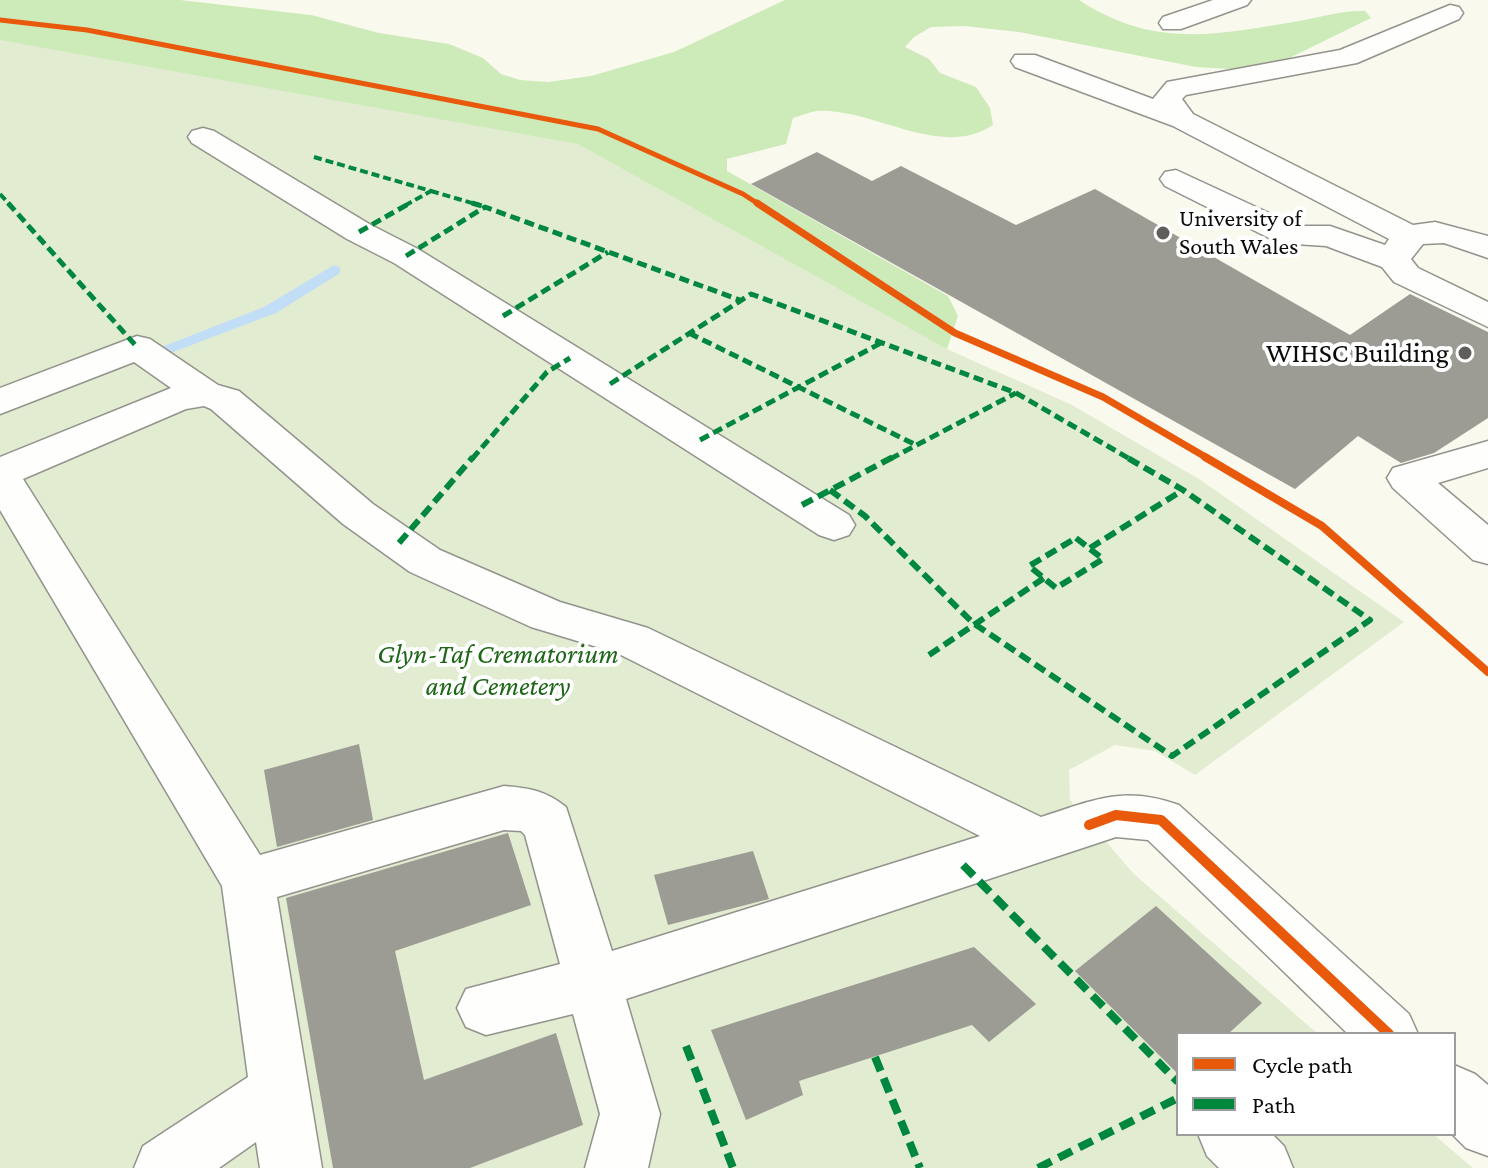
<!DOCTYPE html>
<style>
body{margin:0}
#map{position:relative;width:1488px;height:1168px;overflow:hidden;background:#faf9ee;font-family:"Crimson Pro",serif}
canvas{display:block}
.legend{position:absolute;left:1176px;top:1032px;width:280px;height:104px;box-sizing:border-box;background:#fff;border:2px solid #9d9d9d;margin:0;padding:10px 14px;list-style:none;font-size:24px;color:#0b0b0b}
.legend li{display:flex;align-items:center;gap:16px;height:40px}
.legend b{width:40px;border:2px solid #9d9d9d}
</style>
<div id="map">
<canvas width="1488" height="1168"></canvas>
<ul class="legend">
<li><b style="height:10px;background:#e8590c"></b>Cycle path</li>
<li><b style="height:10px;background:#00873e"></b>Path</li>
</ul>
</div>
<script>
const ctx = document.querySelector('canvas').getContext('2d');
ctx.lineJoin = 'round';
function fill(path, color) { ctx.fillStyle = color; ctx.fill(path, 'evenodd'); }
function strokePath(path, color, width, dash) { ctx.strokeStyle = color; ctx.lineWidth = width; ctx.lineCap = dash ? 'butt' : 'round'; ctx.setLineDash(dash || []); ctx.stroke(path); }
function label(font, color, halo, rows, align = 'center') {
  ctx.font = font + ' "Crimson Pro",serif'; ctx.lineWidth = 8; ctx.setLineDash([]); ctx.textBaseline = 'middle'; ctx.strokeStyle = halo; ctx.fillStyle = color; for (const [text, x, y, turn = 0] of rows) {
    ctx.save(); ctx.translate(x, y); ctx.rotate((+turn || 0) * Math.PI / 180); ctx.textAlign = isNaN(turn) ? turn : align; if (halo) ctx.strokeText(text, 0, 0); ctx.fillText(text, 0, 0); ctx.restore();
  }
}
fill(new Path2D(`
 M0 0H180L311 15 379 33 449 44 483 58 501 74 520 80 548 82 591 76 674 52 785 0H1079C1154 49 1216 35 1299 21 1321 17 1342 10 1365 11L1371 18 1277 64 1231 69 1196 67 1019 32 964 26 931 27 914 37 905 47 929 59 940 73 976 87 990 108 993 125C940 160 874 108 817 111 809 112 800 116 793 118L786 144 727 159V171L948 296 958 316 947 349 0 102Z`), '#cdeab9');
fill(new Path2D(`
 M0 40 578 144 947 349 1072 405 1199 479 1404 622 1195 775 1155 751 1115 745 1069 770 1070 800 1134 874 1318 1034H1178V1134H1433L1473 1168H0Z`), '#e2ecd1');
fill(new Path2D(`
 M334 265 340 267V273L276 313 168 354 162 355 154 350 264 307Z`), '#c1def6');
fill(new Path2D(`
 M817 152 872 181 901 166 1016 225 1095 189 1350 335 1410 294 1488 332V418L1434 453 1401 463 1358 436 1295 489 751 184Z
 M359 744 373 820 277 847 264 770Z
 M508 833 531 905 395 951 424 1080 556 1033 583 1125 470 1168H333L286 898Z
 M753 851 769 899 668 925 654 875Z
 M1156 906 1262 1003 1228 1034H1178V1074L1075 971Z
 M974 947 1036 1004 989 1042 972 1025 799 1081 803 1095 746 1120 711 1030Z`), '#9c9b94');
const minor = new Path2D(`
 M1213 0H1251L1247 5 1181 29H1163L1159 23 1163 17Z
 M1450 5 1459 7 1463 13 1459 19 1357 63 1186 95 1182 99 1193 114 1413 225 1435 222 1488 236V258L1444 243 1423 244 1411 259 1418 268 1488 302V327L1394 282 1382 267 1326 246 1279 243 1165 186 1160 179 1165 172 1176 170 1297 226H1330L1385 245 1389 239 1173 126 1015 67 1011 61 1015 55H1035L1153 99 1167 82 1340 50Z
 M203 128 214 131 371 225 418 249 849 515 855 525 849 535 834 540 819 535 394 263 347 239 192 143 188 137 192 131Z
 M137 336 150 339 218 385 239 391 373 504 440 550 560 602 648 628 1041 817C1094 800 1124 785 1179 805L1409 1014 1418 1034H1348L1148 840 1116 837 626 999 660 1114 648 1168H585L600 1114 573 1014 486 1035 466 1027 457 1008 466 989 560 964 525 835 521 831 504 830 277 897 322 1168H260L256 1142 219 1168H134L143 1146 248 1077 222 886 0 510V457L171 388 134 362 0 414V388ZM204 406 211 409 343 524 410 572 531 627 617 653 980 836 612 951 566 807C546 791 530 788 504 786L260 855 23 479 186 409Z
 M1488 441V468L1438 483 1488 525V564L1473 560 1393 488 1387 478 1393 468Z
 M1454 1065 1475 1074 1488 1085V1156L1466 1148 1452 1134Z
 M1198 1134H1272L1284 1146 1293 1168H1219L1207 1156Z`);
strokePath(minor, '#93928d', 3);
fill(minor, '#fefefc');
strokePath(new Path2D(`
 M314 157 431 191 406 205
 M431 191 479 205
 M0 194 10 205`), '#00873e', 4, [8, 4]);
strokePath(new Path2D(`
 M8 203 137 347
 M472 203 485 207
 M359 232 410 203
 M406 256 485 207 740 300
 M503 316 608 252
 M689 333 916 445
 M610 384 751 294 1016 393 1130 459
 M700 440 881 343
 M472 459 547 372 570 358
 M890 459 1016 393`), '#00873e', 5, [10, 5]);
strokePath(new Path2D(`
 M830 490 865 516 973 623 1172 756 1370 620 1183 490 1126 457
 M802 505 893 457
 M1076 538 1103 559 1056 588 1029 566Z
 M399 543 473 457
 M1090 548 1183 490
 M929 655 1044 578`), '#00873e', 6, [12, 6]);
strokePath(new Path2D(`
 M963 865 1178 1082
 M686 1046 733 1168
 M875 1057 920 1168
 M1038 1168 1178 1098`), '#00873e', 8, [15, 8]);
strokePath(new Path2D(`
 M0 20 87 30 598 129 743 194 760 205`), '#e8590c', 5);
strokePath(new Path2D(`
 M757 203 955 333 1103 397 1209 459`), '#e8590c', 7);
strokePath(new Path2D(`
 M1205 457 1322 526 1488 672`), '#e8590c', 8);
strokePath(new Path2D(`
 M1089 825 1116 815 1161 820 1389 1034`), '#e8590c', 10);
for (const [x, y, r, color] of [
 [1163,233,8,"#5f5e5a"],
 [1465,353,8,"#5f5e5a"]
]) { const dot = new Path2D(); dot.arc(x, y, r, 0, 2 * Math.PI); ctx.fillStyle = color; ctx.fill(dot); strokePath(dot, '#fff', 3); }
label('24px', '#0b0b0b', '#fff', [
 ["University of",1179,219],
 ["South Wales",1179,247]
], 'left');
label('28px', '#0b0b0b', '#fff', [
 ["WIHSC Building",1449,353]
], 'right');
label('italic 28px', '#1e6618', '#fff', [
 ["Glyn-Taf Crematorium",498,654],
 ["and Cemetery",498,686]
]);
</script>
